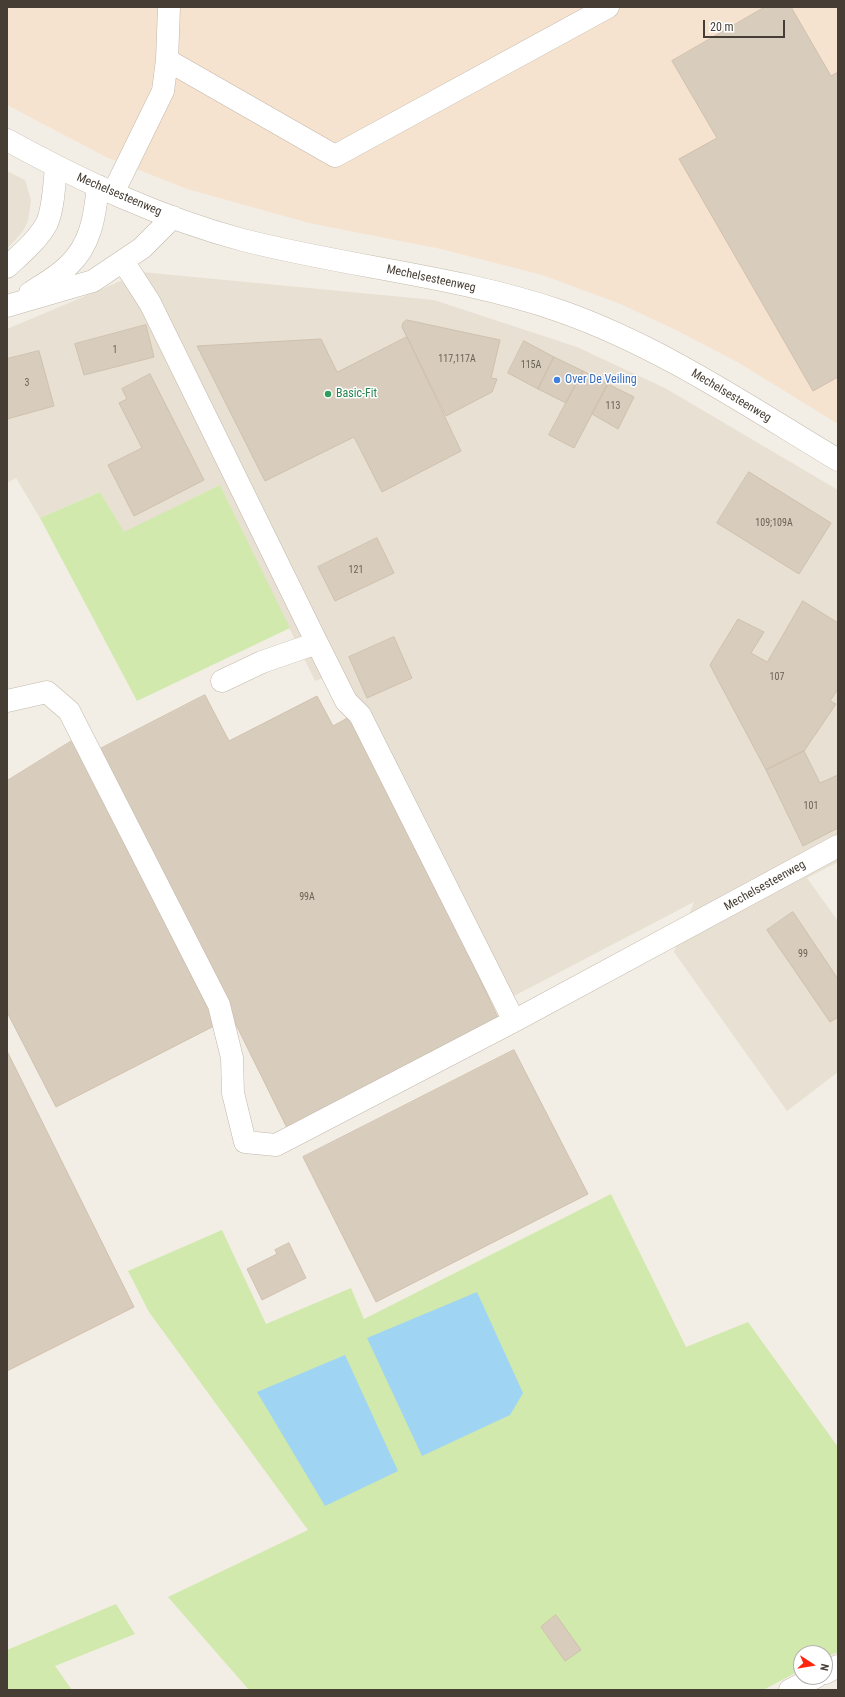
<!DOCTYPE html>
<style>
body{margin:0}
#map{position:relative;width:845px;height:1697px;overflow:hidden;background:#f3eee5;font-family:"Roboto Condensed",sans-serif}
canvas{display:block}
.frame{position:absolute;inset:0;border:8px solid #463e34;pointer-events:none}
.north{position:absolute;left:793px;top:1645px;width:40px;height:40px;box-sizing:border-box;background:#fff;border:1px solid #b5b2ae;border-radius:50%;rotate:102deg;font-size:11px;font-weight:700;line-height:16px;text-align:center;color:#463e34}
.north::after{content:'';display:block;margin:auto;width:14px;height:18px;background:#ff2610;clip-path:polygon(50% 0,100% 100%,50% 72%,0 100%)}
.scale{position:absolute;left:703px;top:20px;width:82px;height:18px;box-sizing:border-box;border:2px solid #463e34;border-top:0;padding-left:5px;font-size:12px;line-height:14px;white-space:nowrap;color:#463e34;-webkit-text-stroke:3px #fff;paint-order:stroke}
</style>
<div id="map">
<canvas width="845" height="1697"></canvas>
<div class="frame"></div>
<div class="north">N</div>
<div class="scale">20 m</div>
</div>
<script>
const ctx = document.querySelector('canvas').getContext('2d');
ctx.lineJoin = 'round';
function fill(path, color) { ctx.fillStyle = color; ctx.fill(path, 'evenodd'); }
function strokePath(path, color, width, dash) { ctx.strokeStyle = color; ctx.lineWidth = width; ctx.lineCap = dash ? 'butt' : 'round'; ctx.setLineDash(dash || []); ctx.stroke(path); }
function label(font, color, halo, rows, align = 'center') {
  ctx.font = font + ' "Roboto Condensed",sans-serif'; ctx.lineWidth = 3; ctx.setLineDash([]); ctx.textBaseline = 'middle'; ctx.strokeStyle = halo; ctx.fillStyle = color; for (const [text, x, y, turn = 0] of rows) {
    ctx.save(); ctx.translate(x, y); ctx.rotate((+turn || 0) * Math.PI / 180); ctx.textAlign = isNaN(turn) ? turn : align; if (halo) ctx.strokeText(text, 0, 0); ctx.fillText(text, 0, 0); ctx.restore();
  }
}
fill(new Path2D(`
 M7 171 25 180 31 200 28 221 23 231 7 249Z
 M142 272 434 300 577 347 665 388 838 490V862L807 878 838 921V1072L787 1111 674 952 694 902 512 997 341 671 315 681 220 485 124 533 100 492 40 518 16 478 7 483V329Z`), '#e7e0d3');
fill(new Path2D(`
 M7 7H838V424L739 363 678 331 618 303 542 275 441 249 309 223 187 189 106 157 7 105Z`), '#f6e3cf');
fill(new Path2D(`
 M220 485 290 628 137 701 40 518 100 492 124 532Z
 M611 1194 686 1347 748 1322 838 1447V1652L825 1658V1653H801V1670L763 1690H249L168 1597 308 1530 149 1312 128 1271 222 1230 266 1324 351 1288 364 1319Z
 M116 1604 135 1634 55 1666 72 1690H7V1650Z`), '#d1e9ac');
fill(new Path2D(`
 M477 1292 523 1393 510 1415 422 1456 367 1338Z
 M345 1355 398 1471 325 1506 257 1392Z`), '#9fd5f2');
const building = new Path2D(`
 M765 7H791L831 76 838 72V377L813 391 679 159 717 138 672 61Z
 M407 320 500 340 491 378 497 379 492 392 446 416 402 327 403 323Z
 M146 325 154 357 84 375 75 344Z
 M407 337 461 451 382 492 354 437 265 481 197 346 321 339 337 372Z
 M524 341 554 357 538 389 508 373Z
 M39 351 54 406 7 419V359Z
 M554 357 583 371 566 403 538 389Z
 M583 371 608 384 574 448 549 435Z
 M150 374 204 480 134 516 108 465 142 448 119 403 127 399 122 389Z
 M608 384 634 397 618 429 592 414Z
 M749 472 831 523 799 574 717 523Z
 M377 538 394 573 335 601 318 567Z
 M803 601 838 623V689L830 701 836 704 804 751 766 770 710 665 738 619 764 632 751 653 767 662Z
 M394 637 412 678 367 698 349 657Z
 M205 695 229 741 317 696 333 726 353 715 382 771 500 1022 287 1128 100 749Z
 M75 739 216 1025 56 1107 7 1012V781Z
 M804 751 820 783 838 775V828L803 846 766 770Z
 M793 912 838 979V1017L830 1022 767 930Z
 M514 1050 588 1194 376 1302 303 1157Z
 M7 1051 134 1307 7 1371Z
 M289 1243 306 1278 262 1300 247 1269 277 1254 275 1250Z
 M556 1615 581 1650 565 1661 541 1627Z`);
fill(building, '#d8ccbd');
strokePath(building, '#d0c1ad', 1);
const minor = new Path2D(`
 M167 60 335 156 608 7
 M7 140C82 181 160 218 243 240 348 267 458 276 560 311 660 346 748 406 838 460
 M113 193 163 91 167 60 169 7
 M123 261 150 303 317 643 262 662 222 681
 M7 267C21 254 38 240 47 223 54 206 54 184 56 167
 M30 293C42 285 57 277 68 266 91 245 95 215 98 186
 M7 306 93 281 142 248 173 217
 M317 643 346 701 360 715 514 1021
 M7 701 47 692 69 711 219 1005 232 1058 233 1093 245 1142 276 1145 514 1021 838 846
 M825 1673 838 1666
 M790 1690 816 1677`);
strokePath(minor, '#c2b8aa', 23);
strokePath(minor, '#fff', 22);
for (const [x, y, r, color] of [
 [557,380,4,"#3f7fe0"],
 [328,394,4,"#2e9e5b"]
]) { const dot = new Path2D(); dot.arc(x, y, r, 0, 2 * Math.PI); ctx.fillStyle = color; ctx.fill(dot); strokePath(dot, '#fff', 1.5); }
label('10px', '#6a6256', null, [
 ["1",115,350],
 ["117,117A",457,359],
 ["115A",531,365],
 ["3",27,383],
 ["113",613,406],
 ["109;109A",774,523],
 ["121",356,570],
 ["107",777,677],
 ["101",811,806],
 ["99A",307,897],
 ["99",803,954]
]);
label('12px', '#463e34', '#fff', [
 ["Mechelsesteenweg",119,195,23],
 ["Mechelsesteenweg",431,279,12],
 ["Mechelsesteenweg",731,396,31],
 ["Mechelsesteenweg",765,886,-29]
]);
label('12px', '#366cbe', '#fff', [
 ["Over De Veiling",565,380]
], 'left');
label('12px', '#27864d', '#fff', [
 ["Basic-Fit",336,394]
], 'left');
</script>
